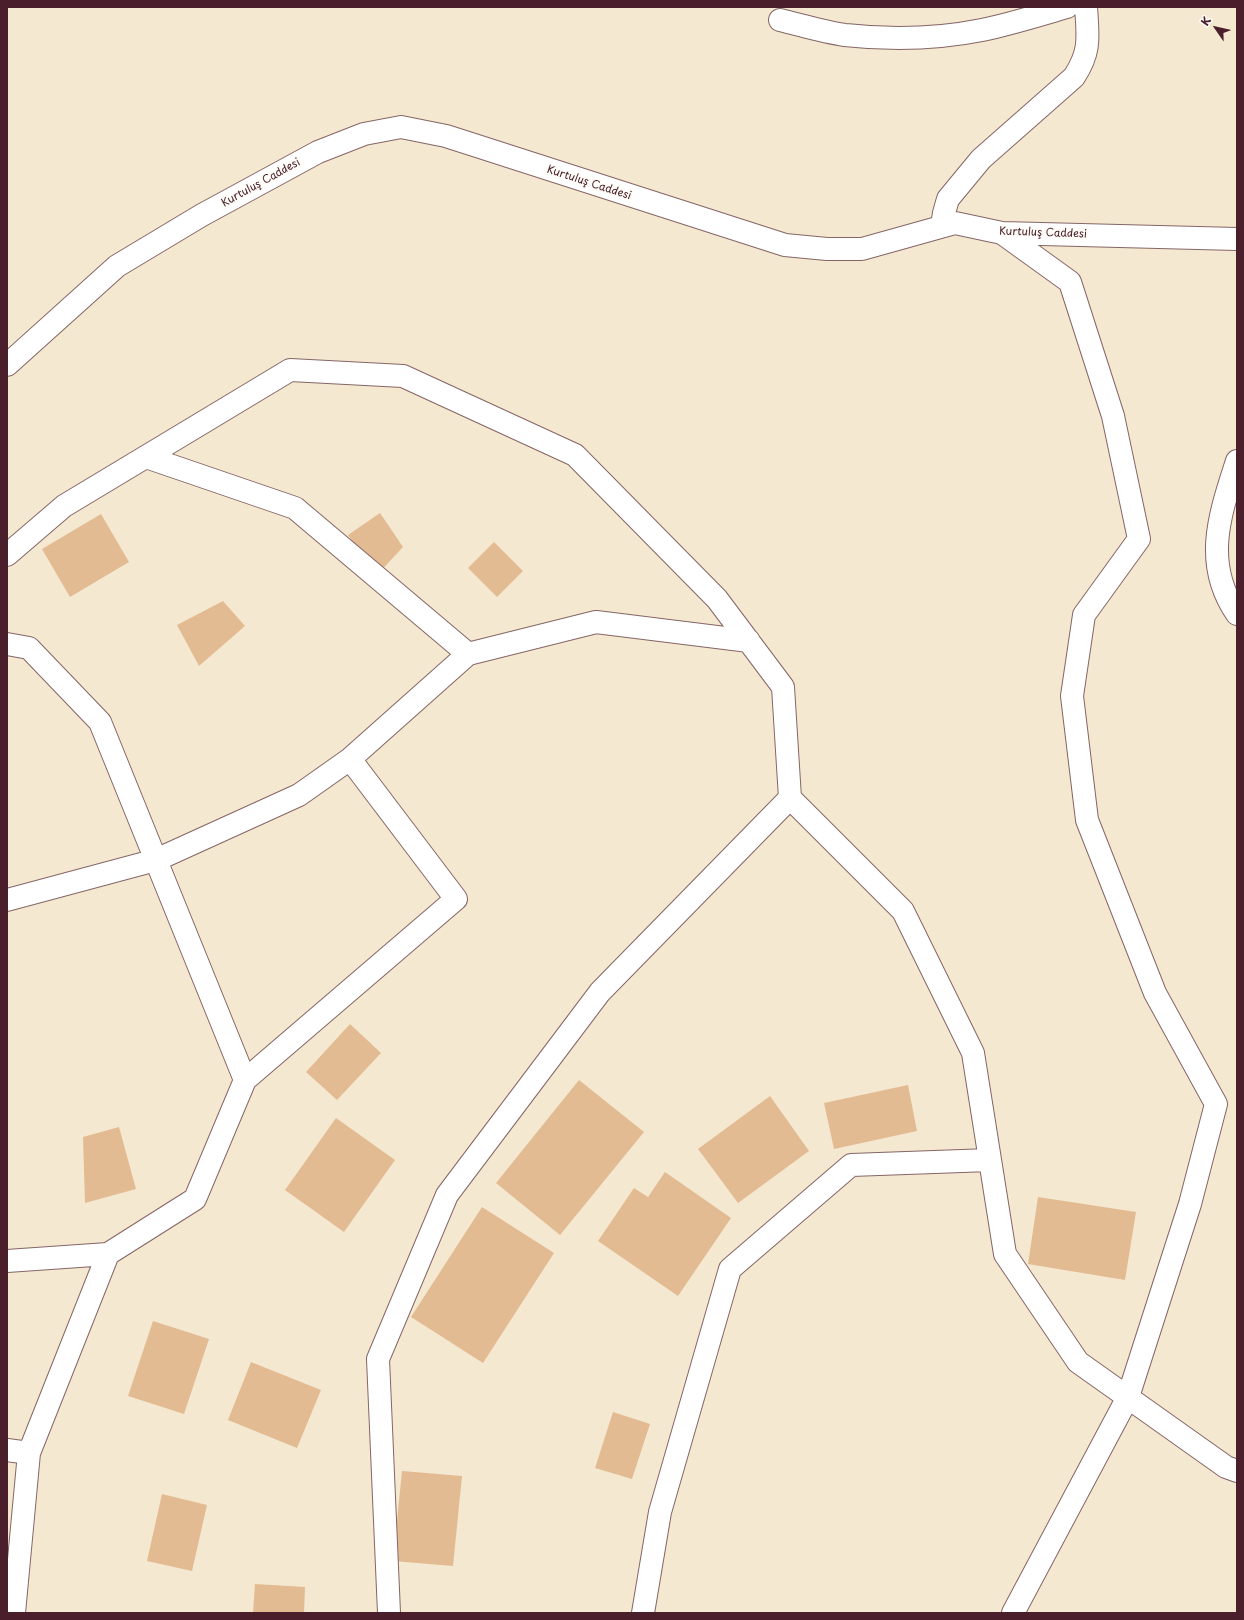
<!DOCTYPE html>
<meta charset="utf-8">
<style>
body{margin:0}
#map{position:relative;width:1244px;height:1620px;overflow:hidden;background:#f4e8d1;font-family:"Playpen Sans",sans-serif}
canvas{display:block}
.frame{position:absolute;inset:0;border:8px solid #4a1f2b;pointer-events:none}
.north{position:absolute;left:1196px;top:8px;width:40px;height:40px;-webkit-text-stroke:3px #fdfcf7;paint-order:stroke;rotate:304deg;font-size:11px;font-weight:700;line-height:16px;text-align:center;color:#4a1f2b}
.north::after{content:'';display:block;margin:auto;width:14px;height:18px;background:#4a1f2b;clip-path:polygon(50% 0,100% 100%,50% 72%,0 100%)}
</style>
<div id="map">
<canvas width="1244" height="1620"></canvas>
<div class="frame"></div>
<div class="north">K</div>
</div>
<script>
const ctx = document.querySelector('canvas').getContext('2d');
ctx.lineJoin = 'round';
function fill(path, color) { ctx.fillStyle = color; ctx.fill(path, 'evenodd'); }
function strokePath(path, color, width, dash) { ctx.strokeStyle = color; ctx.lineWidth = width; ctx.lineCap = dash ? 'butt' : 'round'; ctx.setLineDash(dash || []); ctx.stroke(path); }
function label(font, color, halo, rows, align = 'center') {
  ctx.font = font + ' "Playpen Sans",sans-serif'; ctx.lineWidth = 4; ctx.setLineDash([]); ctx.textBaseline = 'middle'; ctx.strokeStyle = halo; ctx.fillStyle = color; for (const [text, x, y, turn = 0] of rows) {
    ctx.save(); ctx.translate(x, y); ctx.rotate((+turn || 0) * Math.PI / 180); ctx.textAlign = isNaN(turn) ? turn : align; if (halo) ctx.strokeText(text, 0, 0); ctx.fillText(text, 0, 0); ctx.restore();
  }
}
fill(new Path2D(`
 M380 513 403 547 376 576 348 535Z
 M101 514 129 562 70 597 42 549Z
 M494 542 523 571 497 597 468 568Z
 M223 601 245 626 199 666 177 625Z
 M350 1024 381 1053 337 1100 306 1072Z
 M579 1080 644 1132 560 1235 496 1183Z
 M908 1085 917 1131 834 1149 824 1103Z
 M770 1096 809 1151 738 1203 698 1149Z
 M336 1118 395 1160 344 1232 285 1190Z
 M119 1127 136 1189 85 1203 83 1137Z
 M665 1172 731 1218 678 1296 598 1241 634 1188 648 1197Z
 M1038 1197 1136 1212 1125 1280 1028 1264Z
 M482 1207 554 1253 483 1363 411 1317Z
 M153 1321 209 1339 184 1414 128 1396Z
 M251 1362 321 1390 297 1448 228 1420Z
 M613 1412 650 1424 632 1479 595 1468Z
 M402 1471 462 1476 453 1566 393 1561Z
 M162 1494 207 1505 192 1571 147 1561Z
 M255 1584 305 1587 304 1613H253Z`), '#e3bb92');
const minor = new Path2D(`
 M780 20C801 25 823 32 845 35 890 40 937 39 982 30 1011 24 1039 15 1067 7
 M942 226 944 213 948 199 981 159 1074 77C1091 51 1088 37 1086 7
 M1002 233 1070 282 1113 416 1139 539 1084 615 1072 696 1087 820 1155 993 1216 1104 1190 1204 1128 1397 1013 1613
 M7 365 117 266 202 215 318 152 364 134 401 127 446 136 785 245 827 249H862L955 223 1002 233 1237 239
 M146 457 295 508 468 654
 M1237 461C1220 514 1202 563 1237 614
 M7 555 64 506 290 370 403 376 575 455 717 599 783 687 790 798 903 911 973 1053 1005 1254 1078 1362 1226 1467 1237 1471
 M7 644 29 648 100 722 245 1080
 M7 900 156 860 299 795 350 759 468 654 596 622 749 641
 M7 1261 108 1254
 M7 1450 29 1453
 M14 1613 29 1453 108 1254 195 1199 245 1080 456 899 350 759
 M389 1613 378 1359 447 1195 600 992 790 798
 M643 1613 660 1512 730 1269 851 1165 990 1160`);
strokePath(minor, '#866565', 24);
strokePath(minor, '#fff', 22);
label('11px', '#4a1f2b', '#fdfcf7', [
 ["Kurtuluş Caddesi",261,183,-29],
 ["Kurtuluş Caddesi",589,183,18],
 ["Kurtuluş Caddesi",1043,233,2]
]);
</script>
